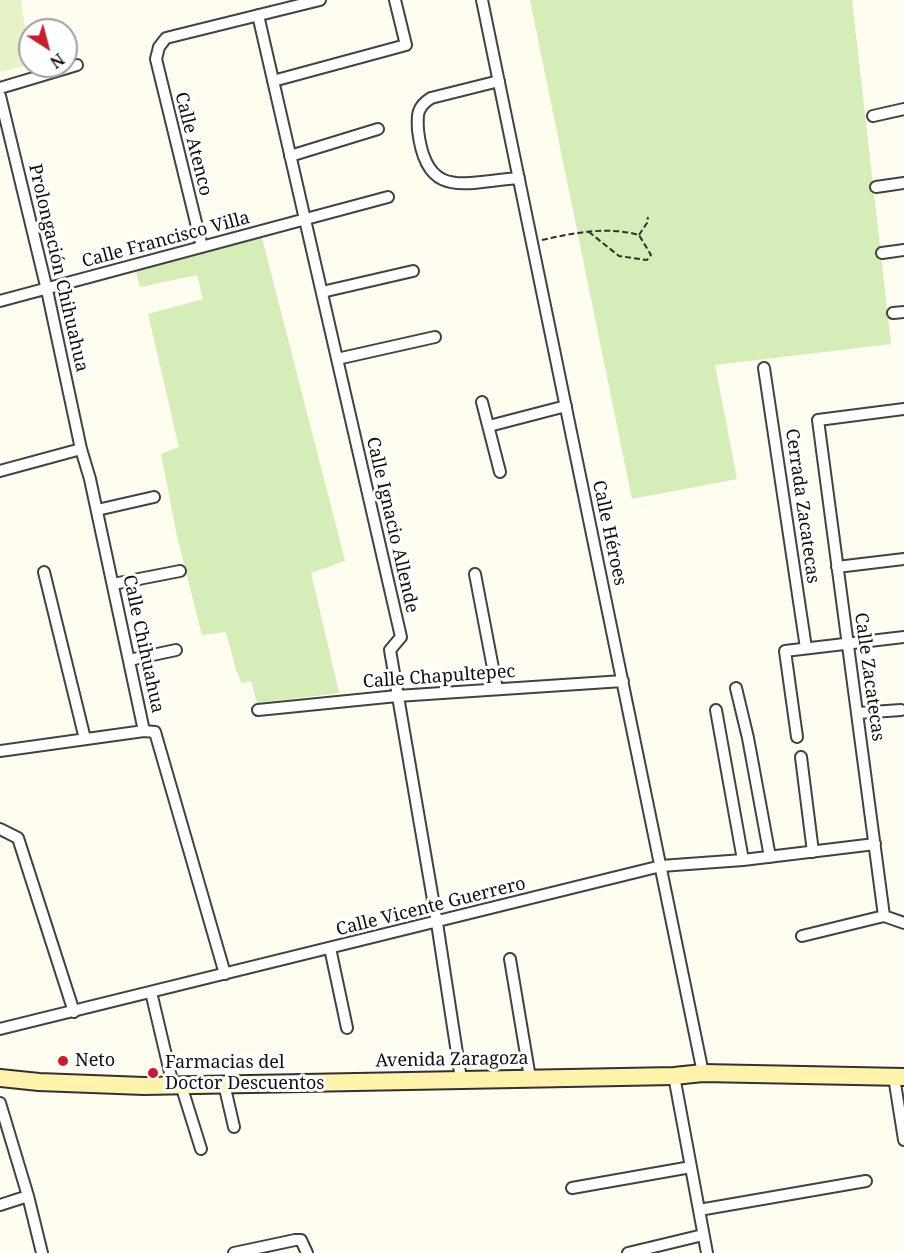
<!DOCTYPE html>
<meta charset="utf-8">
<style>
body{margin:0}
#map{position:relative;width:904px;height:1253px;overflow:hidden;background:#fffcf0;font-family:"Noto Serif",serif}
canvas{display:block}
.north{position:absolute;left:18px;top:18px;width:60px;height:60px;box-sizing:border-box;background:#fff;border:2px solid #9f9f9f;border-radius:50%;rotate:144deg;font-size:16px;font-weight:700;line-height:24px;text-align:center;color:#0f0f0f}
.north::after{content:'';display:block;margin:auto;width:21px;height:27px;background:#c81d2c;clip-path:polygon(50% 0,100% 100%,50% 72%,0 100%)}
</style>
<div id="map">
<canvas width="904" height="1253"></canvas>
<div class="north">N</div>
</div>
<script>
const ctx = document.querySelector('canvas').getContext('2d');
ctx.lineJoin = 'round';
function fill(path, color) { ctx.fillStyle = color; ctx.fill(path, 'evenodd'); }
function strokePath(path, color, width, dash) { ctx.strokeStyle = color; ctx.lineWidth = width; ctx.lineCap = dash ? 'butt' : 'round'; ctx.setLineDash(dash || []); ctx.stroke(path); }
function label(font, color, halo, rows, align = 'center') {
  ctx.font = font + ' "Noto Serif",serif'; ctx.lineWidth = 6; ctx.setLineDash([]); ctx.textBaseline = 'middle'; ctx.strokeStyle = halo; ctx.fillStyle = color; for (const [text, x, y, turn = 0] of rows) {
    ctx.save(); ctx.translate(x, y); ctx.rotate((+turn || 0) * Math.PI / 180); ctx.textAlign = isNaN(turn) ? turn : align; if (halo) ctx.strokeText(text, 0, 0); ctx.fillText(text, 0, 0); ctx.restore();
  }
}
fill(new Path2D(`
 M530 0H852L891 344 715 365 737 479 632 499Z
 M261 234 345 561 311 573 339 693 257 703 251 681 242 683 236 670 226 632 202 635 177 536 161 454 179 447 148 314 203 299 197 275 140 287 136 271Z`), '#d5edb7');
fill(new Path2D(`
 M0 0H21L30 62V65L0 72Z`), '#e6f3c9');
const street = new Path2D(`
 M482 0 703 1073
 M258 15 401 637 390 650 437 923 461 1079
 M273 81 406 45 395 0
 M499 81 431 98C417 107 417 114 418 130 426 201 464 182 519 178
 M0 88 77 65
 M0 96 47 290 81 449 90 479 144 731
 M873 116 904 109
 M290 156 378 129
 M876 187 904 183
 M202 247 156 59 159 47 166 38 320 0
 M882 253 904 250
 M322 292 413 271
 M0 301 388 197
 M893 313 904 312
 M337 359 435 337
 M764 368 806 648
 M482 402 500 472
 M904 409 818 420 884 916 904 923
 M489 426 566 406
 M0 471 81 449
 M97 510 154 497
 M837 567 904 559
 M44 572 85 739
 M475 574 497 689
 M113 584 180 571
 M129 660 176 650
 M736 688 748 738 770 857
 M258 710 397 696 623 681
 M716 710 743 860
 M858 713 901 710
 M797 737 785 651 904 637
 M0 751 144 731 155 732 225 974
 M801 757 813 852
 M0 829 18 838 74 1012
 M802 936 884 916
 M330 948 347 1028
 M510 959 530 1078
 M151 992 173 1085
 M0 1029 661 866 743 860 875 844
 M674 1076 707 1253
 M894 1077 904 1140
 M224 1084 234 1127
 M181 1085 201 1149
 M0 1103 28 1196 42 1253
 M572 1188 691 1167
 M0 1205 28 1196
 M699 1210 866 1181
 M234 1253 295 1240H301L307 1253
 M628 1253 703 1235`);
const secondary = new Path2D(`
 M0 1078 39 1082 144 1086 674 1076 703 1073 904 1077`);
strokePath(street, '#424242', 14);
strokePath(secondary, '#313131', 20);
strokePath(new Path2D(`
 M639 235 647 223 648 217
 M542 240C573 233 608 226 639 235L651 255 647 260 619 256 589 232`), '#313131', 2, [6, 3]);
strokePath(street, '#fff', 10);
strokePath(secondary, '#fff2ab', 16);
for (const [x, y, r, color] of [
 [63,1061,6,"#c81d2c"],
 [153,1073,6,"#c81d2c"]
]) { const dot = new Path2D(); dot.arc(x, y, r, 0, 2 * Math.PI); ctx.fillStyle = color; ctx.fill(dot); strokePath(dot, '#fff', 2); }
label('18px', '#0f0f0f', '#fff', [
 ["Calle Atenco",193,144,76],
 ["Calle Francisco Villa",166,240,-15],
 ["Prolongación Chihuahua",58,268,77],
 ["Cerrada Zacatecas",802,506,82],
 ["Calle Ignacio Allende",392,525,77],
 ["Calle Héroes",609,533,78],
 ["Calle Chihuahua",143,644,78],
 ["Calle Chapultepec",439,677,-4],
 ["Calle Zacatecas",869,677,82],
 ["Calle Vicente Guerrero",431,907,-14],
 ["Avenida Zaragoza",452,1060,-1]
]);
label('18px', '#0f0f0f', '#fff', [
 ["Neto",75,1061],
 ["Farmacias del",165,1063],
 ["Doctor Descuentos",165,1084]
], 'left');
</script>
